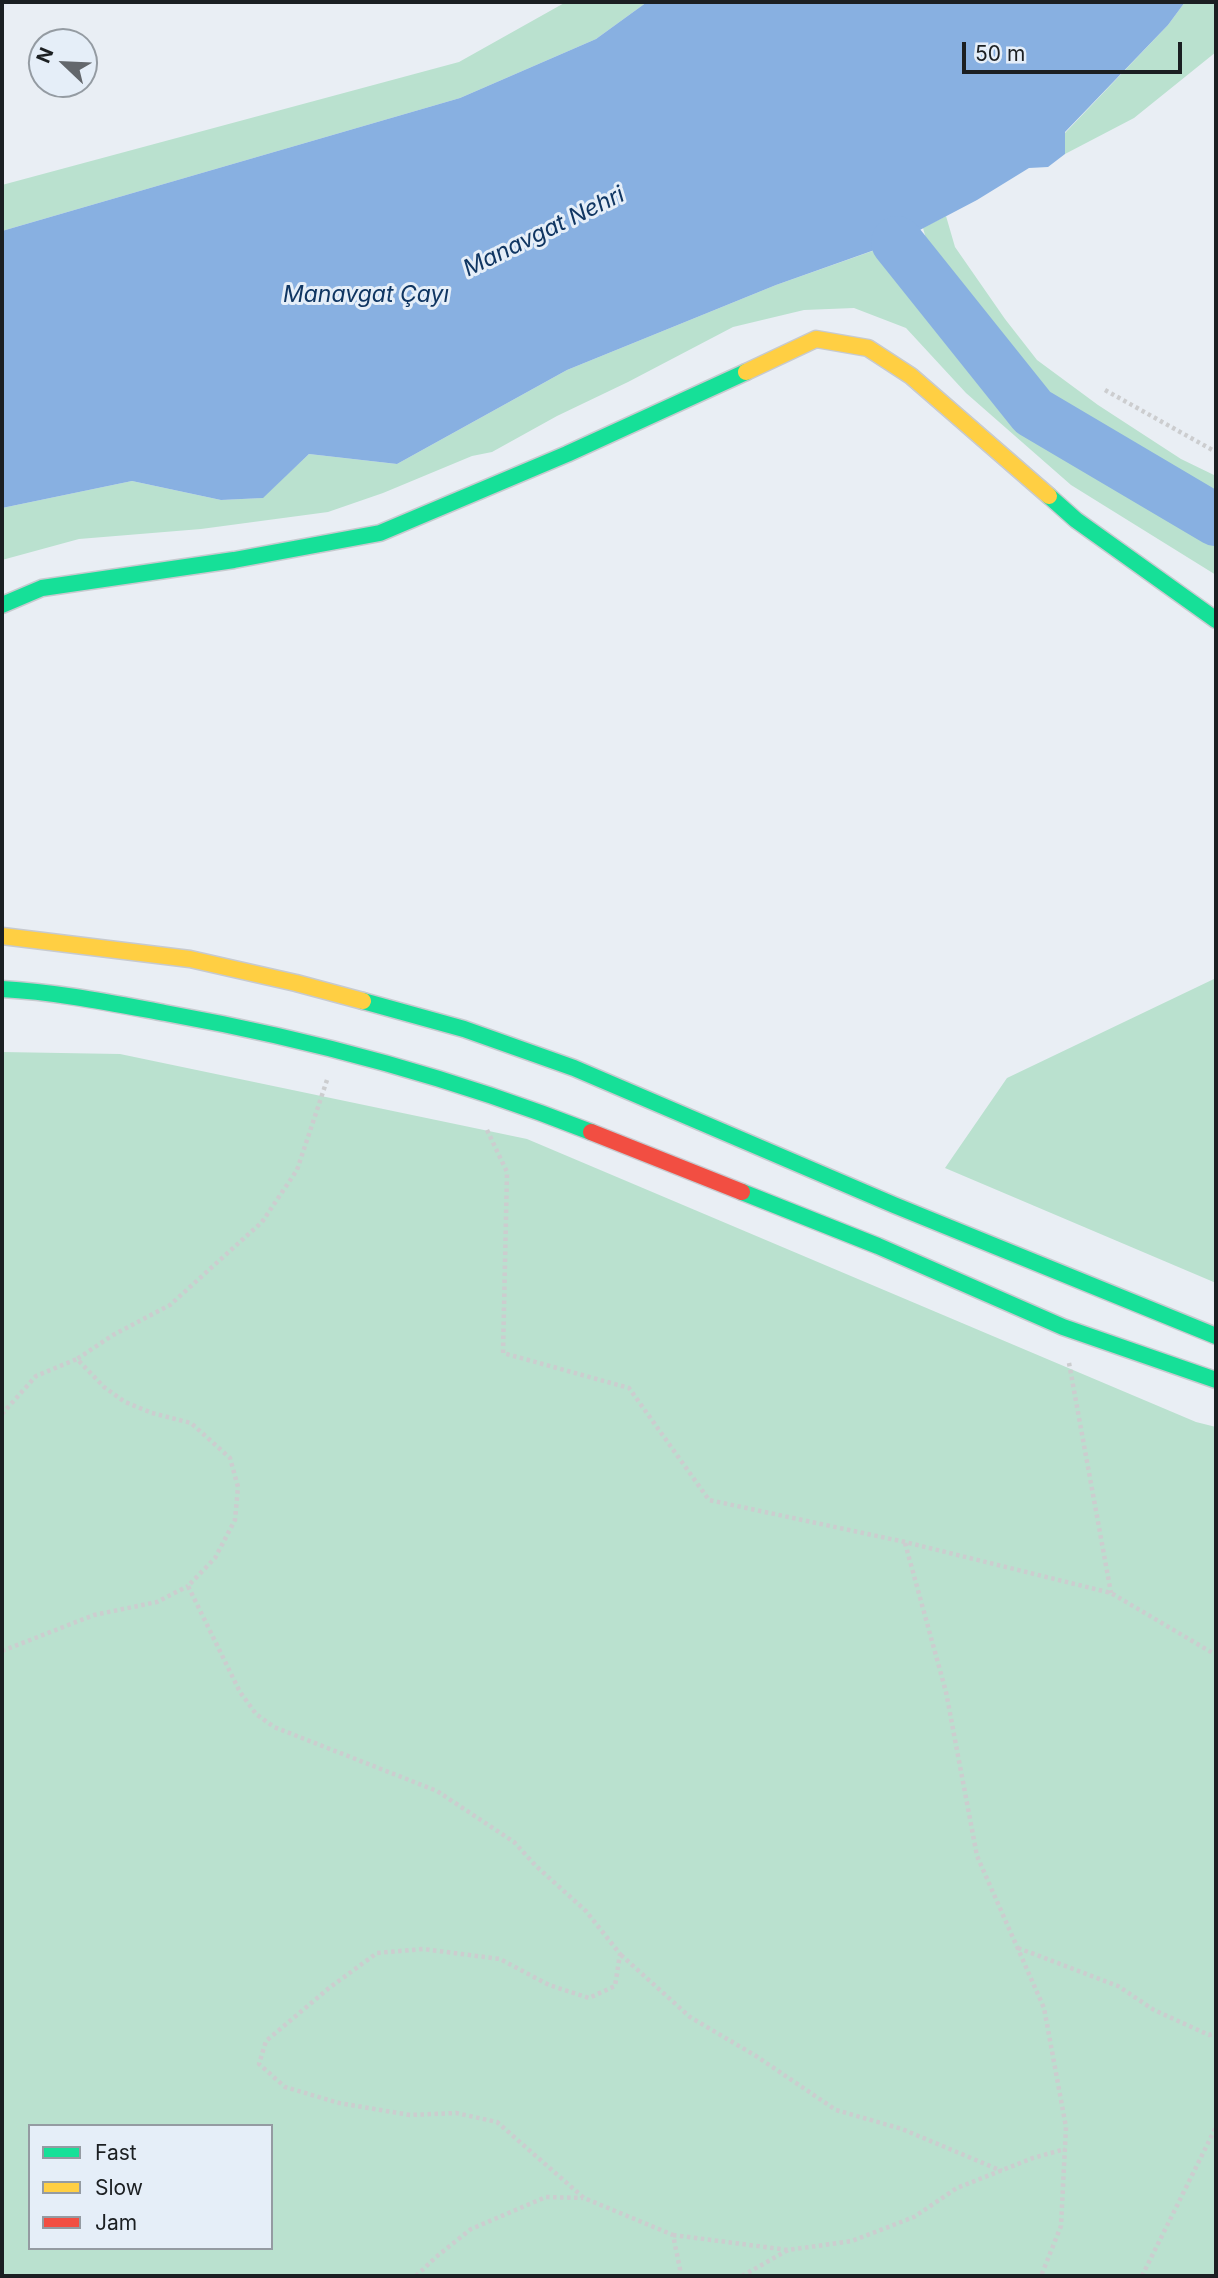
<!DOCTYPE html>
<meta charset="utf-8">
<style>
body{margin:0}
#map{position:relative;width:1218px;height:2278px;overflow:hidden;background:#e9eef4;font-family:Inter,sans-serif}
canvas{display:block}
.frame{position:absolute;inset:0;border:4px solid #1b1f22;pointer-events:none}
.legend{position:absolute;left:28px;top:2124px;width:245px;height:126px;box-sizing:border-box;background:#e5eef8;border:2px solid #949ba2;margin:0;padding:9px 12px;list-style:none;font-size:21px;color:#1b1f22}
.legend li{display:flex;align-items:center;gap:14px;height:35px}
.legend b{width:35px;border:2px solid #949ba2}
.north{position:absolute;left:28px;top:28px;width:70px;height:70px;box-sizing:border-box;background:#e5eef8;border:2px solid #949ba2;border-radius:50%;rotate:293deg;font-size:19px;font-weight:700;line-height:28px;text-align:center;color:#1b1f22}
.north::after{content:'';display:block;margin:auto;width:24px;height:32px;background:#63676c;clip-path:polygon(50% 0,100% 100%,50% 72%,0 100%)}
.scale{position:absolute;left:962px;top:42px;width:220px;height:32px;box-sizing:border-box;border:4px solid #1b1f22;border-top:0;padding-left:9px;font-size:21px;line-height:24px;white-space:nowrap;color:#1b1f22;-webkit-text-stroke:5px #e5eef8;paint-order:stroke}
</style>
<div id="map">
<canvas width="1218" height="2278"></canvas>
<div class="frame"></div>
<ul class="legend">
<li><b style="height:9px;background:#16e098"></b>Fast</li>
<li><b style="height:9px;background:#ffcf43"></b>Slow</li>
<li><b style="height:9px;background:#f24e42"></b>Jam</li>
</ul>
<div class="north">N</div>
<div class="scale">50 m</div>
</div>
<script>
const ctx = document.querySelector('canvas').getContext('2d');
ctx.lineJoin = 'round';
function fill(path, color) { ctx.fillStyle = color; ctx.fill(path, 'evenodd'); }
function strokePath(path, color, width, dash) { ctx.strokeStyle = color; ctx.lineWidth = width; ctx.lineCap = dash ? 'butt' : 'round'; ctx.setLineDash(dash || []); ctx.stroke(path); }
function label(font, color, halo, rows, align = 'center') {
  ctx.font = font + ' Inter,sans-serif'; ctx.lineWidth = 6; ctx.setLineDash([]); ctx.textBaseline = 'middle'; ctx.strokeStyle = halo; ctx.fillStyle = color; for (const [text, x, y, turn = 0] of rows) {
    ctx.save(); ctx.translate(x, y); ctx.rotate((+turn || 0) * Math.PI / 180); ctx.textAlign = isNaN(turn) ? turn : align; if (halo) ctx.strokeText(text, 0, 0); ctx.fillText(text, 0, 0); ctx.restore();
  }
}
fill(new Path2D(`
 M566 2H647L596 39 460 98 2 231V185L459 62Z
 M1185 2H1216V52L1134 118 1065 154V133L1168 25Z
 M946 216 955 247 1005 319 1037 360 1098 405 1181 459 1216 476V511L1116 449 1079 420 1040 396 989 338 940 273 930 253 923 228Z
 M878 249 1018 413C1078 463 1148 499 1216 536V575L1071 485 966 393 906 328 854 308 804 310 733 327 628 382 557 416 492 452 472 456 383 493 328 512 201 529 79 539 2 560V508L132 481 221 500 262 498 309 454 397 464 567 370 776 285Z
 M1216 978V1283L945 1168 1007 1078Z
 M2 1052 120 1054 527 1139 1196 1422 1216 1427V2276H2ZM30 2126H271V2248H30Z`), '#bae1cf');
fill(new Path2D(`
 M647 2H1185L1168 25 1065 132V154L1048 167 1029 168 977 200 897 242 776 285 567 370 397 464 309 454 263 498 221 500 132 481 2 508V231L460 98 596 39Z`), '#88b0e1');
strokePath(new Path2D(`
 M897 242 1033 412 1216 520`), '#88b0e1', 52);
const fast = new Path2D(`
 M1049 496 1076 520 1216 620
 M2 605 42 588 234 560 380 533 567 454 746 372
 M2 989C57 992 111 1003 165 1013 310 1039 454 1078 591 1132
 M363 1001 464 1029 574 1068 894 1205 1216 1336
 M742 1192 878 1246 1063 1327 1216 1380`);
const slow = new Path2D(`
 M746 372 816 339 868 348 911 376 1049 496
 M2 936 190 959 296 983 363 1001`);
const jam = new Path2D(`
 M591 1132 742 1192`);
strokePath(fast, '#c7cacf', 19);
strokePath(slow, '#c7cacf', 19);
strokePath(jam, '#c7cacf', 19);
strokePath(new Path2D(`
 M1105 390 1216 452
 M327 1080 297 1170 262 1222 170 1305 113 1335 77 1359 104 1387 125 1402 152 1413 191 1423 230 1458 238 1487 235 1520 215 1558 188 1586 240 1692 256 1714 274 1727 437 1791 514 1842 536 1866 586 1911 620 1954 615 1986 589 1998 549 1985 500 1959 423 1949 377 1953 329 1988 266 2041 259 2064 285 2087 339 2103 410 2115 456 2113 497 2122 584 2198 673 2235 680 2269 679 2276
 M487 1130 507 1172 503 1353 629 1388 709 1500 905 1542 1111 1593 1216 1655
 M1069 1363 1111 1593
 M2 1414 36 1376 77 1359
 M905 1543 946 1692 977 1856 1044 2008 1066 2127 1061 2226 1041 2276
 M2 1651 94 1615 157 1602 188 1586
 M1018 1948 1118 1986 1154 2010 1209 2035 1216 2033
 M621 1955 690 2017 756 2056 836 2110 902 2129 1002 2171
 M673 2235 788 2250
 M416 2276 436 2257 471 2229 546 2197 583 2198
 M742 2276 788 2250 852 2241 914 2217 957 2188 1033 2158 1065 2149
 M1142 2276 1216 2127`), '#cccdcf', 4.5, [3.5, 3.5]);
strokePath(fast, '#16e098', 16);
strokePath(slow, '#ffcf43', 16);
strokePath(jam, '#f24e42', 16);
label('italic 23px', '#103662', '#e5eef8', [
 ["Manavgat Nehri",544,232,-26],
 ["Manavgat Çayı",366,295]
]);
</script>
